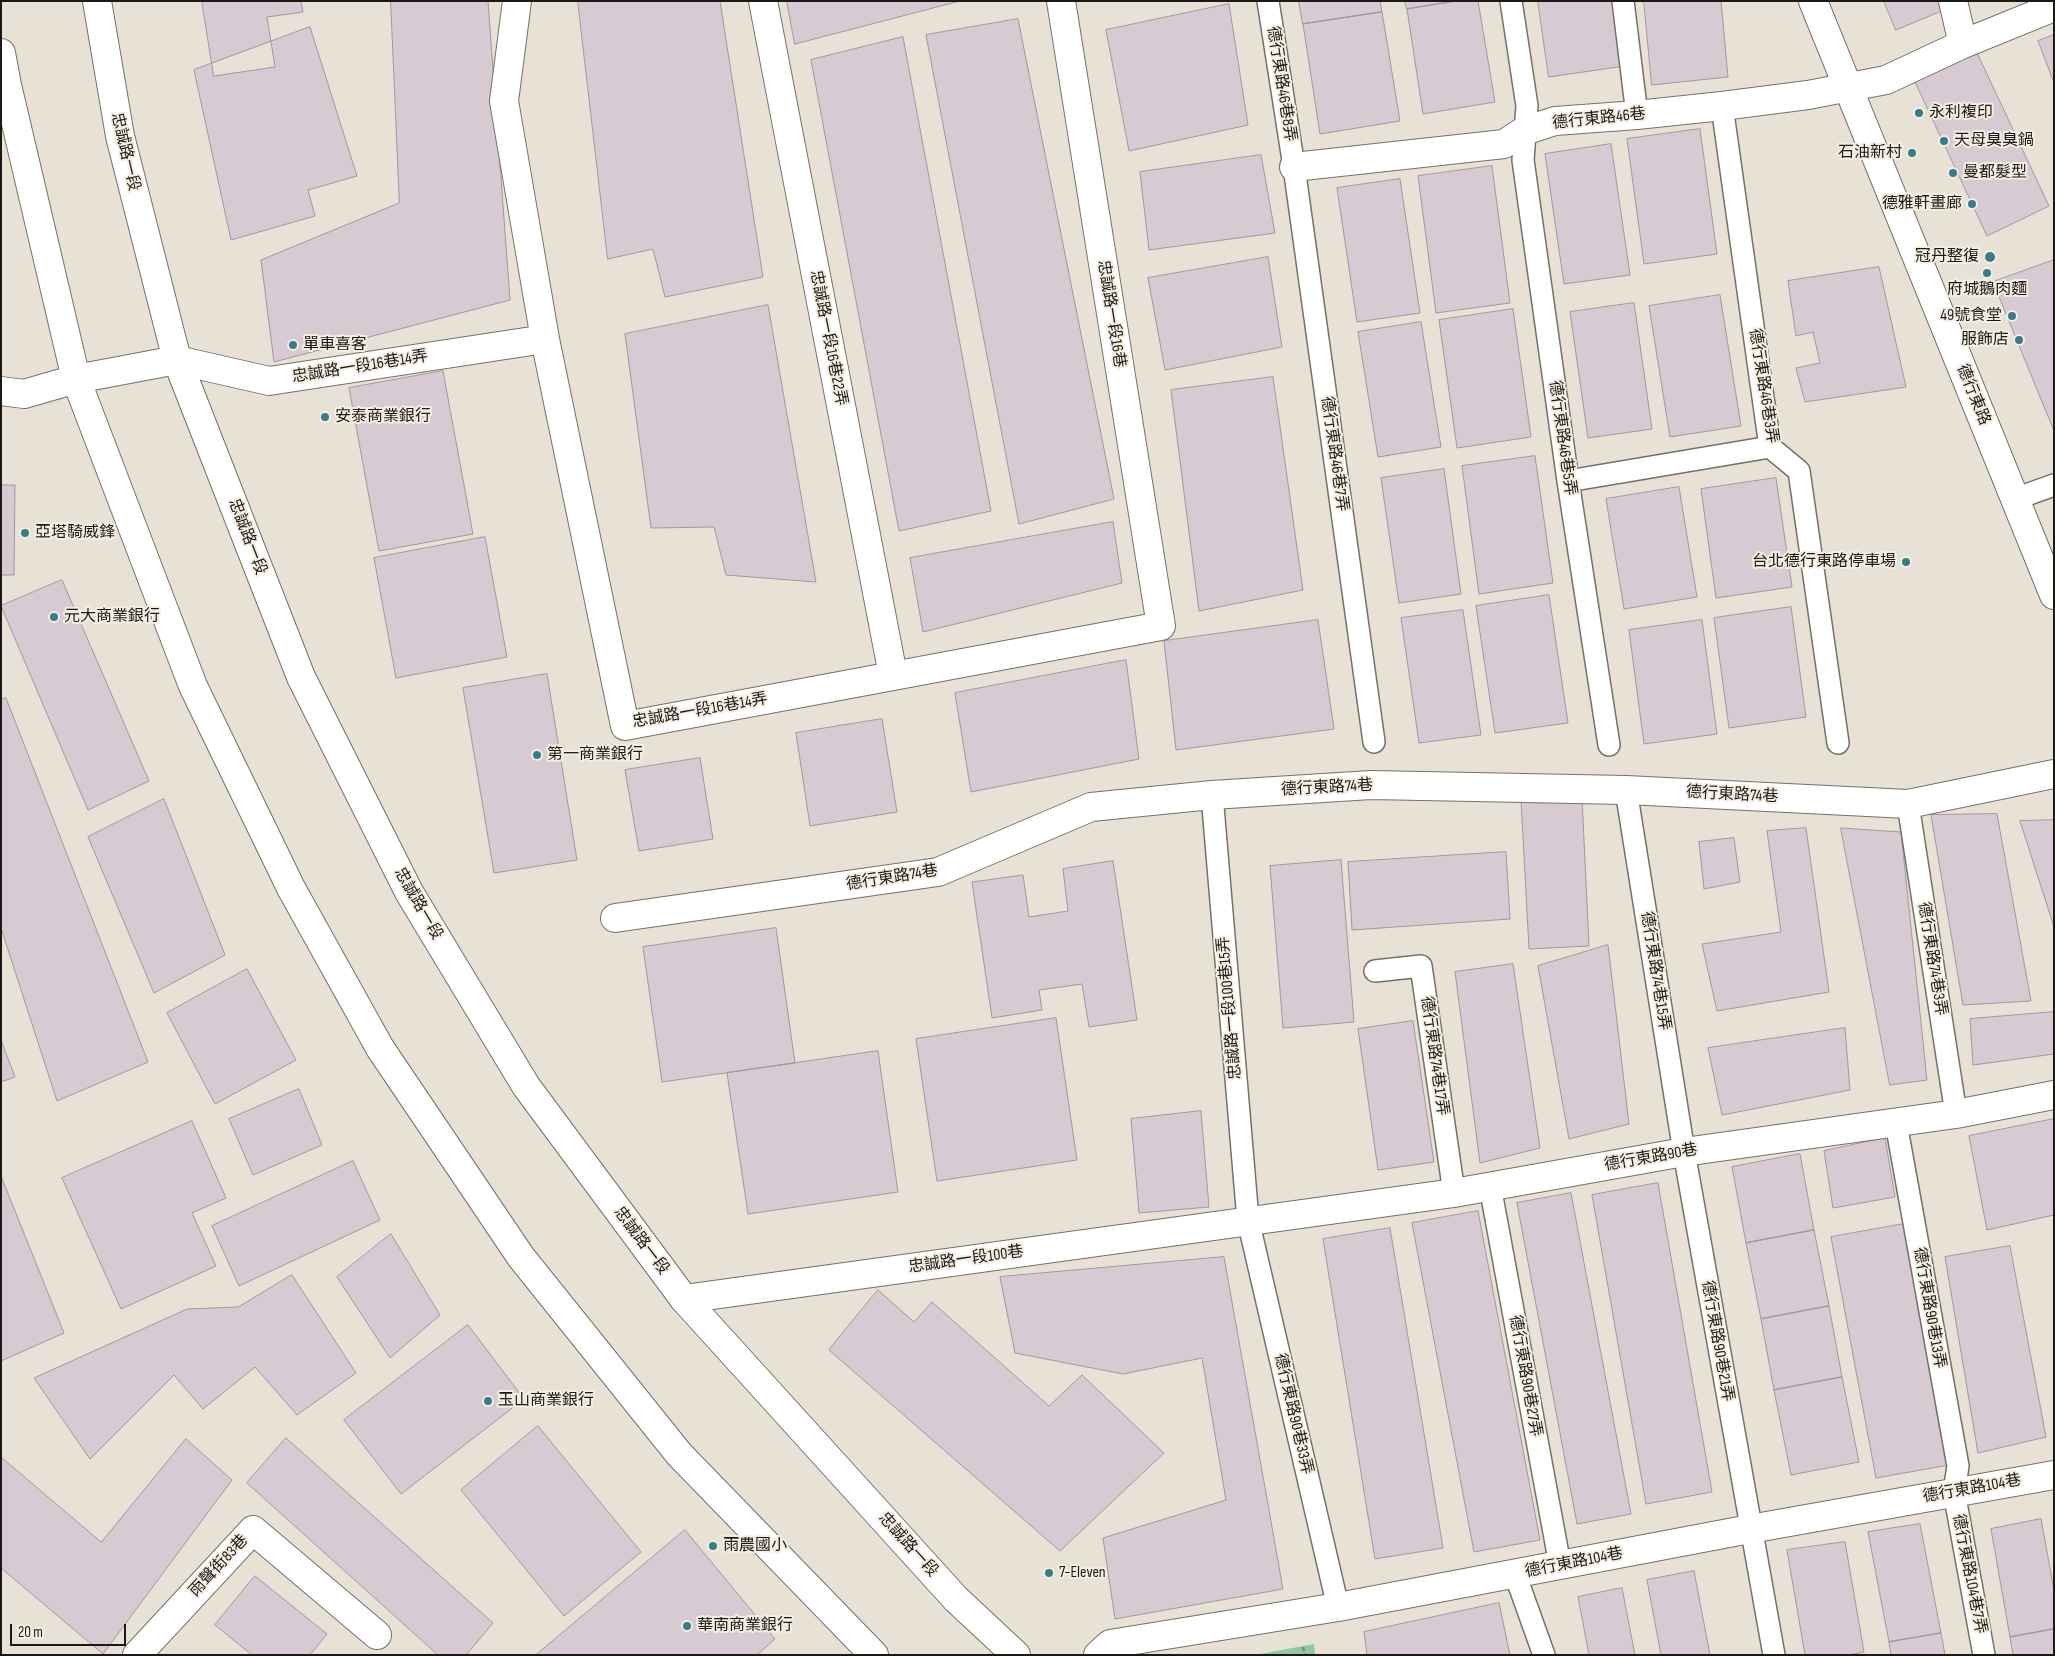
<!DOCTYPE html>
<meta charset="utf-8">
<style>
body{margin:0}
#map{position:relative;width:2055px;height:1656px;overflow:hidden;background:#e7e2d5;font-family:"Sofia Sans Condensed",sans-serif}
canvas{display:block}
.frame{position:absolute;inset:0;border:2px solid #1b1915;pointer-events:none}
.scale{position:absolute;left:10px;top:1624px;width:116px;height:22px;box-sizing:border-box;border:2px solid #1b1915;border-top:0;padding-left:6px;font-size:15px;line-height:18px;white-space:nowrap;color:#1b1915;-webkit-text-stroke:4px #f4efe2;paint-order:stroke}
</style>
<div id="map">
<canvas width="2055" height="1656"></canvas>
<div class="frame"></div>
<div class="scale">20 m</div>
</div>
<script>
const ctx = document.querySelector('canvas').getContext('2d');
ctx.lineJoin = 'round';
function fill(path, color) { ctx.fillStyle = color; ctx.fill(path, 'evenodd'); }
function strokePath(path, color, width, dash) { ctx.strokeStyle = color; ctx.lineWidth = width; ctx.lineCap = dash ? 'butt' : 'round'; ctx.setLineDash(dash || []); ctx.stroke(path); }
function label(font, color, halo, rows, align = 'center') {
  ctx.font = font + ' "Sofia Sans Condensed","Noto Sans TC",sans-serif'; ctx.lineWidth = 4; ctx.setLineDash([]); ctx.textBaseline = 'middle'; ctx.strokeStyle = halo; ctx.fillStyle = color; for (const [text, x, y, turn = 0] of rows) {
    ctx.save(); ctx.translate(x, y); ctx.rotate((+turn || 0) * Math.PI / 180); ctx.textAlign = isNaN(turn) ? turn : align; if (halo) ctx.strokeText(text, 0, 0); ctx.fillText(text, 0, 0); ctx.restore();
  }
}
fill(new Path2D(`
 M1314 1644 1315 1655H1255Z`), '#8fc8a1');
const building = new Path2D(`
 M202 1H301L303 12 267 17 275 67 214 76Z
 M391 1H488L510 300 274 362 261 260 399 203Z
 M578 1H720L763 277 665 297 653 249 608 259Z
 M787 1H960L795 44Z
 M1299 1H1380L1382 12 1303 24Z
 M1405 1H1456L1407 9Z
 M1456 1H1478L1495 102 1423 114 1407 9Z
 M1538 1H1615L1625 66 1549 77Z
 M1644 1H1721L1728 77 1652 85Z
 M1884 1H1955L1956 5 1896 30Z
 M1229 4 1248 125 1129 151 1106 30Z
 M1382 12 1400 121 1320 134 1303 24Z
 M1018 19 1114 499 1019 524 926 35Z
 M310 27 357 176 308 190 315 216 231 240 194 70Z
 M2054 35V83L2038 41Z
 M903 37 991 511 899 531 811 60Z
 M1970 38 2049 206 1987 236 1908 67Z
 M1700 129 1717 254 1644 264 1627 139Z
 M1611 144 1630 275 1564 284 1545 154Z
 M1261 155 1275 233 1149 250 1140 172Z
 M1492 166 1510 303 1436 313 1418 176Z
 M1400 179 1420 313 1357 322 1337 188Z
 M1268 257 1282 347 1165 370 1148 278Z
 M2054 260V431L1993 282Z
 M1879 267 1906 387 1805 402 1796 368 1820 363 1813 332 1796 336 1788 281Z
 M1720 295 1741 426 1670 437 1649 306Z
 M1634 303 1652 429 1588 438 1570 312Z
 M768 305 816 582 726 575 714 527 651 528 625 334Z
 M1513 309 1531 437 1457 448 1439 320Z
 M1421 322 1441 447 1378 457 1358 332Z
 M443 371 473 534 379 551 349 388Z
 M1273 377 1303 590 1199 611 1171 390Z
 M1535 456 1553 583 1479 594 1462 466Z
 M1444 469 1461 594 1399 603 1381 478Z
 M1776 478 1792 587 1716 598 1701 489Z
 M1 485H15L14 575H1Z
 M1679 487 1697 597 1624 609 1606 499Z
 M1113 522 1122 583 923 632 910 558Z
 M485 537 507 657 396 678 374 558Z
 M62 580 149 781 88 810 1 606Z
 M1549 595 1568 723 1495 733 1476 606Z
 M1791 607 1806 717 1729 728 1714 618Z
 M1463 610 1481 735 1419 743 1401 618Z
 M1318 620 1334 729 1176 750 1164 641Z
 M1702 620 1717 734 1644 744 1629 630Z
 M1126 660 1139 759 971 792 955 693Z
 M547 674 577 860 494 873 463 688Z
 M6 698 148 1062 57 1101 1 928V700Z
 M882 719 897 812 810 826 796 733Z
 M700 758 713 839 639 851 625 770Z
 M1582 797 1589 946 1529 949 1521 800Z
 M164 799 225 955 154 993 88 837Z
 M1997 814 2031 1001 1963 1005 1931 815Z
 M2054 820V927L2020 821Z
 M1806 828 1829 992 1717 1011 1702 944 1781 932 1767 831Z
 M1841 828 1901 832 1927 1080 1890 1085Z
 M1734 838 1740 882 1704 889 1699 842Z
 M1506 852 1510 919 1352 930 1348 862Z
 M1341 860 1354 1022 1283 1028 1270 866Z
 M1113 861 1137 1020 1089 1027 1082 984 1039 990 1042 1010 992 1018 972 882 1023 875 1029 917 1068 911 1063 869Z
 M776 928 795 1063 662 1082 643 947Z
 M1608 945 1629 1124 1569 1139 1538 966Z
 M1513 964 1540 1148 1480 1163 1455 972Z
 M247 969 296 1060 215 1104 167 1013Z
 M2054 1012V1054L1973 1065 1970 1019Z
 M1056 1018 1077 1160 937 1181 916 1039Z
 M1413 1021 1434 1162 1378 1170 1358 1029Z
 M1845 1028 1850 1090 1722 1115 1708 1048Z
 M1 1040 15 1077 1 1082Z
 M878 1051 898 1192 748 1214 727 1073Z
 M299 1089 322 1145 253 1175 229 1119Z
 M1201 1111 1209 1207 1139 1213 1131 1119Z
 M2054 1119V1215L1987 1230 1969 1136Z
 M192 1121 226 1198 192 1213 216 1266 121 1309 62 1178Z
 M1885 1138 1895 1197 1833 1208 1824 1151Z
 M1800 1154 1814 1230 1746 1243 1732 1167Z
 M353 1161 380 1220 239 1286 212 1226Z
 M1 1176 64 1333 1 1361Z
 M1658 1183 1712 1492 1646 1504 1592 1195Z
 M1571 1193 1631 1514 1577 1524 1517 1203Z
 M1478 1211 1540 1540 1474 1552 1412 1223Z
 M1904 1224 1949 1465 1876 1478 1831 1237Z
 M1390 1228 1443 1548 1375 1559 1323 1239Z
 M1814 1230 1829 1306 1761 1319 1746 1243Z
 M391 1234 440 1315 390 1358 337 1277Z
 M2010 1246 2046 1437 1978 1453 1945 1257Z
 M1224 1257 1283 1589 1115 1619 1103 1538 1226 1500 1202 1358 1123 1374 1015 1353 1000 1277Z
 M292 1275 356 1373 297 1415 255 1367 203 1409 174 1375 90 1459 34 1378 187 1309 238 1307Z
 M878 1290 914 1322 932 1302 1049 1406 1082 1375 1164 1453 1060 1551 829 1350Z
 M1829 1306 1842 1377 1774 1390 1761 1319Z
 M468 1325 524 1399 401 1494 344 1420Z
 M1842 1377 1859 1462 1791 1475 1774 1390Z
 M538 1426 641 1552 564 1616 461 1490Z
 M286 1438 493 1623 466 1655H438L247 1483Z
 M186 1439 232 1480 103 1654 1 1568V1457L101 1542Z
 M2041 1519 2054 1590V1629L2010 1637 1991 1529Z
 M1920 1524 1941 1633 1889 1642 1868 1532Z
 M685 1530 775 1639 757 1655H536Z
 M1845 1542 1864 1652 1849 1655H1805L1787 1550Z
 M1694 1571 1710 1655H1661L1647 1580Z
 M255 1576 327 1634 310 1655H252L215 1625Z
 M1622 1588 1635 1655H1589L1578 1597Z
 M1499 1603 1510 1655H1367L1364 1632Z
 M2054 1629V1655H2013L2010 1637Z
 M1941 1633 1945 1655H1891L1889 1642Z`);
fill(building, '#d7cad2');
strokePath(building, '#a2969e', 1);
const service = new Path2D(`
 M1268 1 1294 167 1374 742
 M1511 1 1527 106 1523 160 1568 481 1609 745
 M1623 1 1637 115
 M1722 106 1770 447 1799 471 1838 743
 M1568 481 1770 447
 M2015 499 2054 485
 M1626 790 1684 1152 1774 1655
 M1212 795 1248 1220 1338 1607
 M1908 804 1956 1114
 M1375 971 1421 966 1454 1193
 M1896 1123 1958 1466 1954 1492 1984 1655
 M1490 1186 1560 1565
 M1515 1574 1544 1655`);
const minor = new Path2D(`
 M517 1 504 101 545 339 625 726 1161 626 1061 1
 M763 1 893 675
 M1953 1 1963 44
 M1294 167 1504 144 1524 131 1555 121 1637 115 1722 106 1808 95 1886 80 1963 44 2054 7
 M1 391 24 394 76 379 177 360 269 381 545 339
 M615 918 938 872 1091 807 1212 795 1371 785 1626 790 1908 804 2054 774
 M684 1299 1454 1193 1684 1152 1956 1114 2054 1095
 M137 1655 253 1530 377 1635
 M1098 1655 1110 1644 1338 1607 1750 1529 2054 1475`);
const tertiary = new Path2D(`
 M97 1 120 136 177 360 301 677 409 892 526 1086 684 1299 956 1599 1016 1655
 M1813 1 2054 595
 M1 53 7 85 76 379 193 686 291 888 380 1048 521 1257 679 1454 874 1655`);
strokePath(service, '#767166', 24);
strokePath(minor, '#767166', 30);
strokePath(tertiary, '#767166', 30);
strokePath(new Path2D(`
 M1303 1647 1305 1655`), '#8f8b82', 3, [4, 2.5]);
strokePath(service, '#fff', 21);
strokePath(minor, '#fff', 28);
strokePath(tertiary, '#fff', 28);
for (const [x, y, r, color] of [
 [1919,113,5,"#387c8b"],
 [1944,141,5,"#387c8b"],
 [1912,153,5,"#387c8b"],
 [1953,173,5,"#387c8b"],
 [1972,204,5,"#387c8b"],
 [1990,257,6,"#387c8b"],
 [1987,273,5,"#387c8b"],
 [2012,316,5,"#387c8b"],
 [2019,340,5,"#387c8b"],
 [293,345,5,"#387c8b"],
 [325,417,5,"#387c8b"],
 [25,533,5,"#387c8b"],
 [1906,562,5,"#387c8b"],
 [54,617,5,"#387c8b"],
 [537,755,5,"#387c8b"],
 [488,1401,5,"#387c8b"],
 [713,1546,5,"#387c8b"],
 [1049,1573,5,"#387c8b"],
 [687,1626,5,"#387c8b"]
]) { const dot = new Path2D(); dot.arc(x, y, r, 0, 2 * Math.PI); ctx.fillStyle = color; ctx.fill(dot); strokePath(dot, '#f4efe2', 2); }
label('16px', '#1b1915', '#f4efe2', [
 ["德行東路46巷8弄",1281,84,81],
 ["德行東路46巷",1599,119,-6],
 ["忠誠路一段",125,152,77],
 ["忠誠路一段16巷",1111,314,81],
 ["忠誠路一段16巷22弄",828,338,79],
 ["忠誠路一段16巷14弄",360,367,-9],
 ["德行東路46巷3弄",1763,386,81],
 ["德行東路",1973,395,68],
 ["德行東路46巷5弄",1562,438,82],
 ["德行東路46巷7弄",1334,454,82],
 ["忠誠路一段",247,537,69],
 ["忠誠路一段16巷14弄",700,711,-10],
 ["德行東路74巷",1327,788,-3],
 ["德行東路74巷",1732,795,3],
 ["德行東路74巷",892,878,-9],
 ["忠誠路一段",418,904,60],
 ["德行東路74巷3弄",1932,959,81],
 ["德行東路74巷15弄",1655,971,81],
 ["忠誠路一段100巷15弄",1230,1008,-95],
 ["德行東路74巷17弄",1434,1056,82],
 ["德行東路90巷",1651,1158,-10],
 ["忠誠路一段",641,1241,53],
 ["忠誠路一段100巷",966,1260,-8],
 ["德行東路90巷13弄",1929,1308,80],
 ["德行東路90巷21弄",1717,1341,80],
 ["德行東路90巷27弄",1525,1376,80],
 ["德行東路90巷33弄",1293,1414,77],
 ["德行東路104巷",1972,1489,-10],
 ["忠誠路一段",908,1545,48],
 ["德行東路104巷",1574,1563,-11],
 ["雨聲街83巷",219,1566,-47],
 ["德行東路104巷7弄",1969,1574,79]
]);
label('16px', '#1b1915', '#f4efe2', [
 ["永利複印",1929,113],
 ["天母臭臭鍋",1954,141],
 ["石油新村",1902,153,"right"],
 ["曼都髮型",1963,173],
 ["德雅軒畫廊",1962,204,"right"],
 ["冠丹整復",1979,257,"right"],
 ["府城鵝肉麵",1987,290,"center"],
 ["49號食堂",2002,316,"right"],
 ["服飾店",2009,340,"right"],
 ["單車喜客",303,345],
 ["安泰商業銀行",335,417],
 ["亞塔騎威鋒",35,533],
 ["台北德行東路停車場",1896,562,"right"],
 ["元大商業銀行",64,617],
 ["第一商業銀行",547,755],
 ["玉山商業銀行",498,1401],
 ["雨農國小",723,1546],
 ["7-Eleven",1059,1573],
 ["華南商業銀行",697,1626]
], 'left');
</script>
